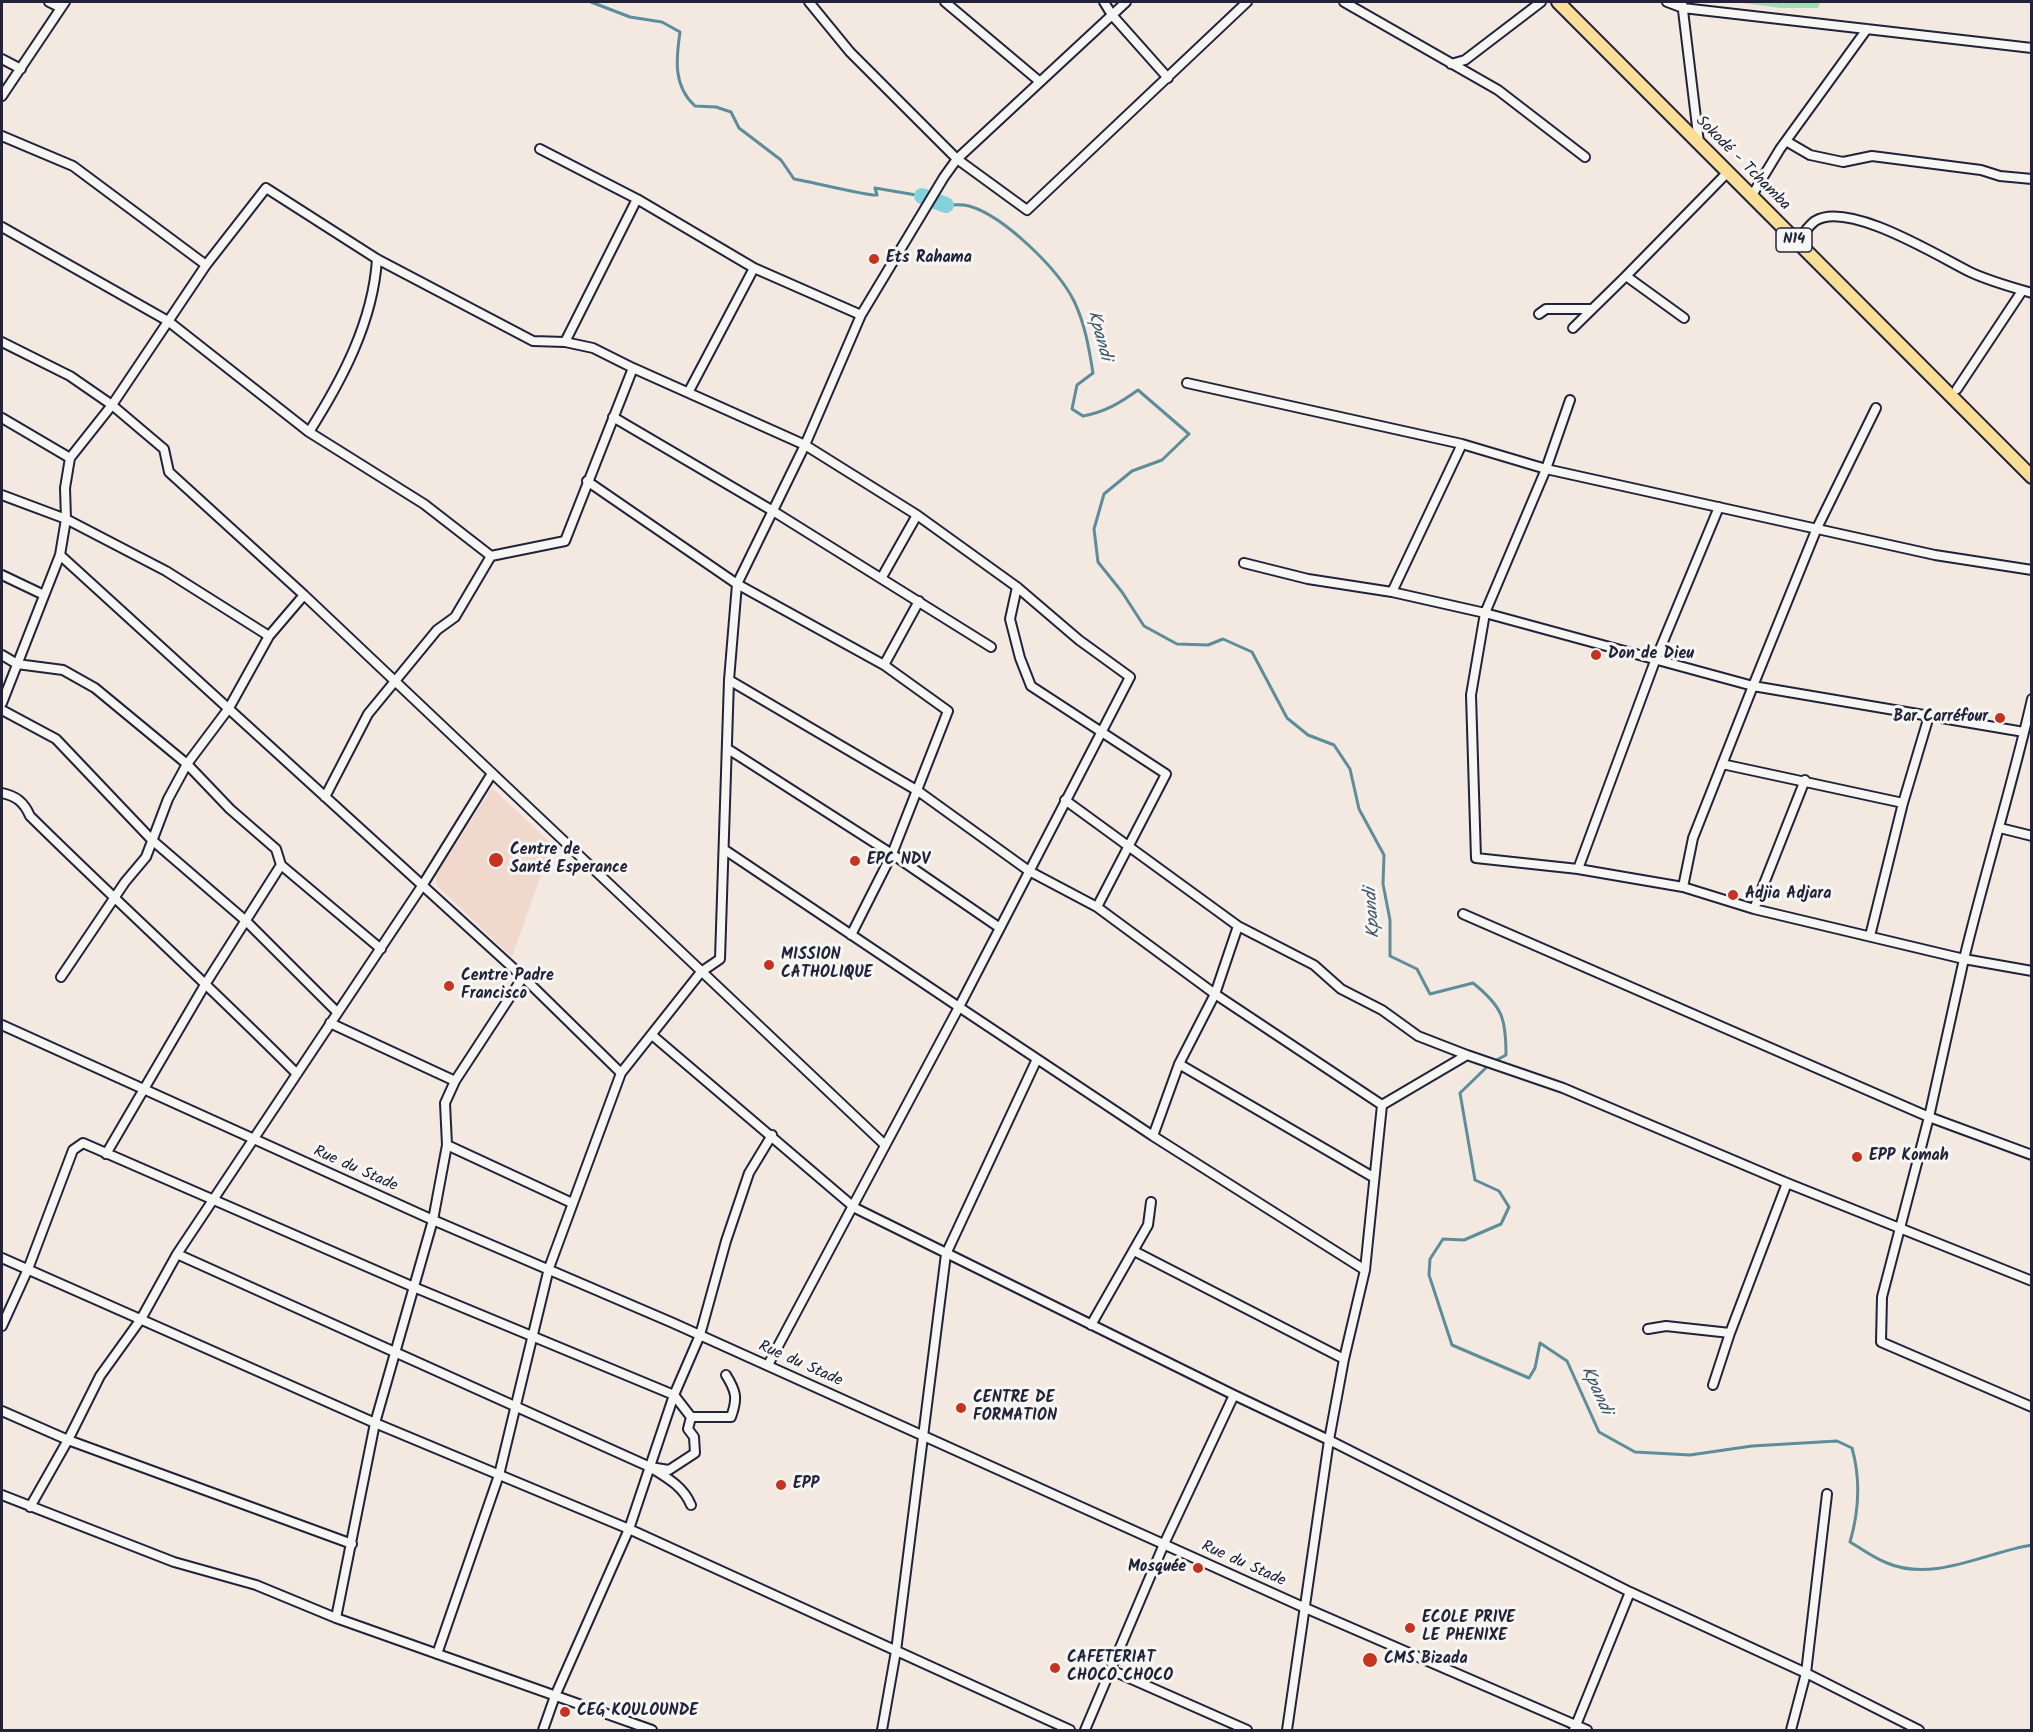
<!DOCTYPE html>
<meta charset="utf-8">
<style>
body{margin:0}
#map{position:relative;width:2033px;height:1732px;overflow:hidden;background:#f3e9e1;font-family:Kalam,sans-serif}
canvas{display:block}
.frame{position:absolute;inset:0;border:3px solid #22223b;pointer-events:none}
</style>
<div id="map">
<canvas width="2033" height="1732"></canvas>
<div class="frame"></div>
</div>
<script>
const ctx = document.querySelector('canvas').getContext('2d');
ctx.lineJoin = 'round';
function fill(path, color) { ctx.fillStyle = color; ctx.fill(path, 'evenodd'); }
function strokePath(path, color, width, dash) { ctx.strokeStyle = color; ctx.lineWidth = width; ctx.lineCap = dash ? 'butt' : 'round'; ctx.setLineDash(dash || []); ctx.stroke(path); }
function label(font, color, halo, rows, align = 'center') {
  ctx.font = font + ' Kalam,sans-serif'; ctx.lineWidth = 6; ctx.setLineDash([]); ctx.textBaseline = 'middle'; ctx.strokeStyle = halo; ctx.fillStyle = color; for (const [text, x, y, turn = 0] of rows) {
    ctx.save(); ctx.translate(x, y); ctx.rotate((+turn || 0) * Math.PI / 180); ctx.textAlign = isNaN(turn) ? turn : align; if (halo) ctx.strokeText(text, 0, 0); ctx.fillText(text, 0, 0); ctx.restore();
  }
}
fill(new Path2D(`
 M492 788 552 844 512 957 438 887 435 876Z`), '#f0d9cc');
fill(new Path2D(`
 M1736 2H1820L1818 8H1780Z`), '#98e1b0');
strokePath(new Path2D(`
 M591 2 630 17 662 22 680 32C676 59 673 86 695 106L716 107 731 112 739 128 781 160 794 179C808 181 871 197 877 195L875 188 922 196
 M946 205C953 205 962 204 969 206 1004 216 1058 269 1074 301 1085 324 1089 348 1093 373L1077 385 1072 409 1083 416C1105 412 1120 403 1138 390L1189 434 1162 460 1132 471 1104 494 1094 529 1098 562 1122 592 1144 626 1177 644 1208 645 1223 639 1252 652 1287 718 1308 735 1334 745 1350 769 1359 809 1384 855 1383 884 1390 920V956L1417 969 1430 994 1473 983C1503 1007 1506 1019 1506 1055L1491 1063 1460 1093 1475 1180 1499 1191 1509 1207 1501 1224 1464 1240 1443 1239 1430 1259 1429 1275 1452 1345 1529 1378 1535 1368 1540 1343 1567 1361 1599 1432 1635 1452 1690 1455 1752 1446 1837 1441 1852 1448C1861 1480 1859 1511 1850 1542 1862 1549 1874 1558 1887 1563 1934 1583 1986 1552 2032 1545`), '#5c8d9a', 3);
strokePath(new Path2D(`
 M922 196 946 205`), '#83d4da', 16);
const minor = new Path2D(`
 M49 2 61 8
 M809 2 850 52 957 159 1027 210 1247 2
 M945 2 1039 81
 M1104 2 1112 15 1168 78
 M1344 2 1498 90 1585 157
 M1667 2 1683 8 2032 48
 M1682 2 1699 143
 M2 59 21 69
 M1451 64 1465 60 1541 2
 M2 96 65 2
 M2 136 73 166 206 265
 M1786 141 1810 155 1843 162 1872 156 1981 170 2000 176 2032 179
 M540 149 637 199 754 268 861 315
 M1751 197 1780 149 1867 29
 M2 227 168 321 309 432 424 504 491 556
 M1796 242C1802 236 1808 226 1815 221 1848 200 1938 256 1970 272 1989 281 2011 287 2032 293
 M1539 314 1546 309H1590
 M1684 318 1626 276 1727 173
 M1573 328 1626 276
 M2 342 70 376 112 405 164 449 169 472 304 595 269 636 229 708 187 764 168 799 146 857 125 882 61 977
 M565 342 637 199
 M1187 383 1462 444 1546 469 1935 555 2032 570
 M1957 389 2022 291
 M689 391 754 268
 M1570 400 1546 469 1485 613 1471 695 1476 858 1578 869 1683 887 1754 909 1964 959C1985 872 2012 787 2032 699
 M613 417 773 511 991 647
 M2 418 70 458
 M309 432C342 380 373 322 377 259
 M2 495 66 519 166 571 269 636
 M60 555 523 977 621 1073
 M1244 563 1308 579 1392 592 1485 613 1753 686 2024 732
 M2 575 44 595
 M882 577 917 515
 M1017 587 1010 619 1020 658 1031 686 1166 774 1097 907
 M1392 592 1462 444
 M304 595 885 1145
 M2 655 17 664 63 670 95 688 187 764 230 809 276 849 281 865 381 949
 M884 665 919 601
 M729 680 918 791 1029 871 1097 907 1215 994 1382 1105
 M2 703 60 555 66 519 65 488 70 458 112 405 206 265 266 188 377 259 533 341 565 342 593 348 633 368
 M2 710 56 739 152 840 246 921 337 1012
 M728 749 892 854 1000 928
 M1722 764 1903 803
 M2 793C16 796 24 802 30 816 118 903 210 986 297 1074
 M325 797 368 714 437 630 455 617 491 556 565 541 633 368 805 445 917 515 1017 587 1079 640 1130 677 959 1007 725 850
 M1065 800 1238 926 1314 965 1341 989 1382 1010 1418 1036 1467 1055
 M2000 828 2032 836
 M1578 869 1655 661 1719 507
 M1683 887 1693 838 1753 686 1817 528 1876 408
 M1754 909 1805 780
 M1463 914 1929 1117 2032 1155
 M851 935 892 854 948 711 884 665 737 584 805 445 861 315 944 177 957 159 1126 2
 M1870 936 1903 803 1929 716
 M2032 971 1964 959 1929 1117 1882 1297 1881 1342 2032 1407
 M330 1023 455 1081
 M2 1025 433 1220 673 1323 1303 1607 1587 1730
 M652 1035 855 1208 1234 1395 1329 1440 1630 1592 1574 1730
 M1179 1064 1373 1177
 M1382 1105 1467 1055 1563 1088 1787 1183 2032 1281
 M1153 1136 1179 1064 1215 994 1238 926
 M447 1145 572 1203
 M106 1154 206 983 281 865
 M1134 1251 1344 1359
 M177 1254 650 1467C666 1477 683 1486 691 1505
 M2 1258 375 1423 629 1529 1070 1730
 M1091 1325 1148 1225 1151 1202
 M2 1326 28 1269 73 1150 83 1143 416 1288 674 1395 691 1417 688 1429 694 1437 695 1453 669 1470 650 1467
 M1648 1329 1666 1326 1730 1333
 M768 1365 959 1007 1153 1136 1365 1270
 M1713 1385 1730 1333 1787 1183
 M2 1411 68 1440 352 1544
 M691 1417H731C738 1398 736 1391 726 1375
 M2 1495 174 1562 256 1585 336 1618 652 1730
 M30 1507 68 1440 100 1376 141 1319 177 1254 422 886 491 775
 M1630 1592 1806 1673 1919 1730
 M336 1618 375 1423 433 1220 447 1145 445 1103 455 1081 523 977
 M437 1654 499 1475 549 1268 621 1073 701 972 720 959 729 680 737 584 587 481
 M1111 1670 1247 1730
 M543 1730 555 1696 629 1529 674 1395 700 1335 726 1241 749 1173 772 1135
 M882 1730 896 1651 946 1254 1037 1059
 M1085 1730 1164 1544 1234 1395
 M1287 1730 1329 1440 1344 1359 1365 1270 1382 1105
 M1791 1730 1806 1673 1827 1494`);
const primary = new Path2D(`
 M1558 2 2032 477`);
strokePath(minor, '#22223b', 12);
strokePath(primary, '#22223b', 16);
strokePath(minor, '#f6f6f2', 8);
strokePath(primary, '#fcde96', 12);
for (const [x, y, r, color] of [
 [874,259,6,"#c8321e"],
 [1596,655,6,"#c8321e"],
 [2000,718,6,"#c8321e"],
 [496,860,8,"#c8321e"],
 [855,861,6,"#c8321e"],
 [1733,895,6,"#c8321e"],
 [769,965,6,"#c8321e"],
 [449,986,6,"#c8321e"],
 [1857,1157,6,"#c8321e"],
 [961,1408,6,"#c8321e"],
 [781,1485,6,"#c8321e"],
 [1198,1568,6,"#c8321e"],
 [1410,1628,6,"#c8321e"],
 [1370,1660,8,"#c8321e"],
 [1055,1668,6,"#c8321e"],
 [565,1712,6,"#c8321e"]
]) { const dot = new Path2D(); dot.arc(x, y, r, 0, 2 * Math.PI); ctx.fillStyle = color; ctx.fill(dot); strokePath(dot, '#f6f6f2', 2); }
for (const [x, y, w] of [
 [1794,240,36]
]) { const box = new Path2D(); box.roundRect(x - w / 2, y - 12, w, 24, 4.5); ctx.fillStyle = '#f6f6f2'; ctx.fill(box); strokePath(box, '#22223b', 1.5); }
label('bold 15px', '#22223b', null, [
 ["N14",1794,240]
]);
label('16px', '#22223b', '#f6f6f2', [
 ["Sokodé - Tchamba",1742,164,45],
 ["Rue du Stade",355,1170,24],
 ["Rue du Stade",800,1365,24],
 ["Rue du Stade",1243,1565,24]
]);
label('bold 16px', '#22223b', '#f6f6f2', [
 ["Ets Rahama",886,259],
 ["Don de Dieu",1608,655],
 ["Bar Carréfour",1988,718,"right"],
 ["Centre de",510,851],
 ["Santé Esperance",510,869],
 ["EPC NDV",867,861],
 ["Adjia Adjara",1745,895],
 ["MISSION",781,956],
 ["CATHOLIQUE",781,974],
 ["Centre Padre",461,977],
 ["Francisco",461,995],
 ["EPP Komah",1869,1157],
 ["CENTRE DE",973,1399],
 ["FORMATION",973,1417],
 ["EPP",793,1485],
 ["Mosquée",1186,1568,"right"],
 ["ECOLE PRIVE",1422,1619],
 ["LE PHENIXE",1422,1637],
 ["CAFETERIAT",1067,1659],
 ["CHOCO CHOCO",1067,1677],
 ["CMS Bizada",1384,1660],
 ["CEG KOULOUNDE",577,1712]
], 'left');
label('italic 18px', '#3f576b', '#f6f6f2', [
 ["Kpandi",1098,336,75],
 ["Kpandi",1374,913,-94],
 ["Kpandi",1595,1391,66]
]);
</script>
